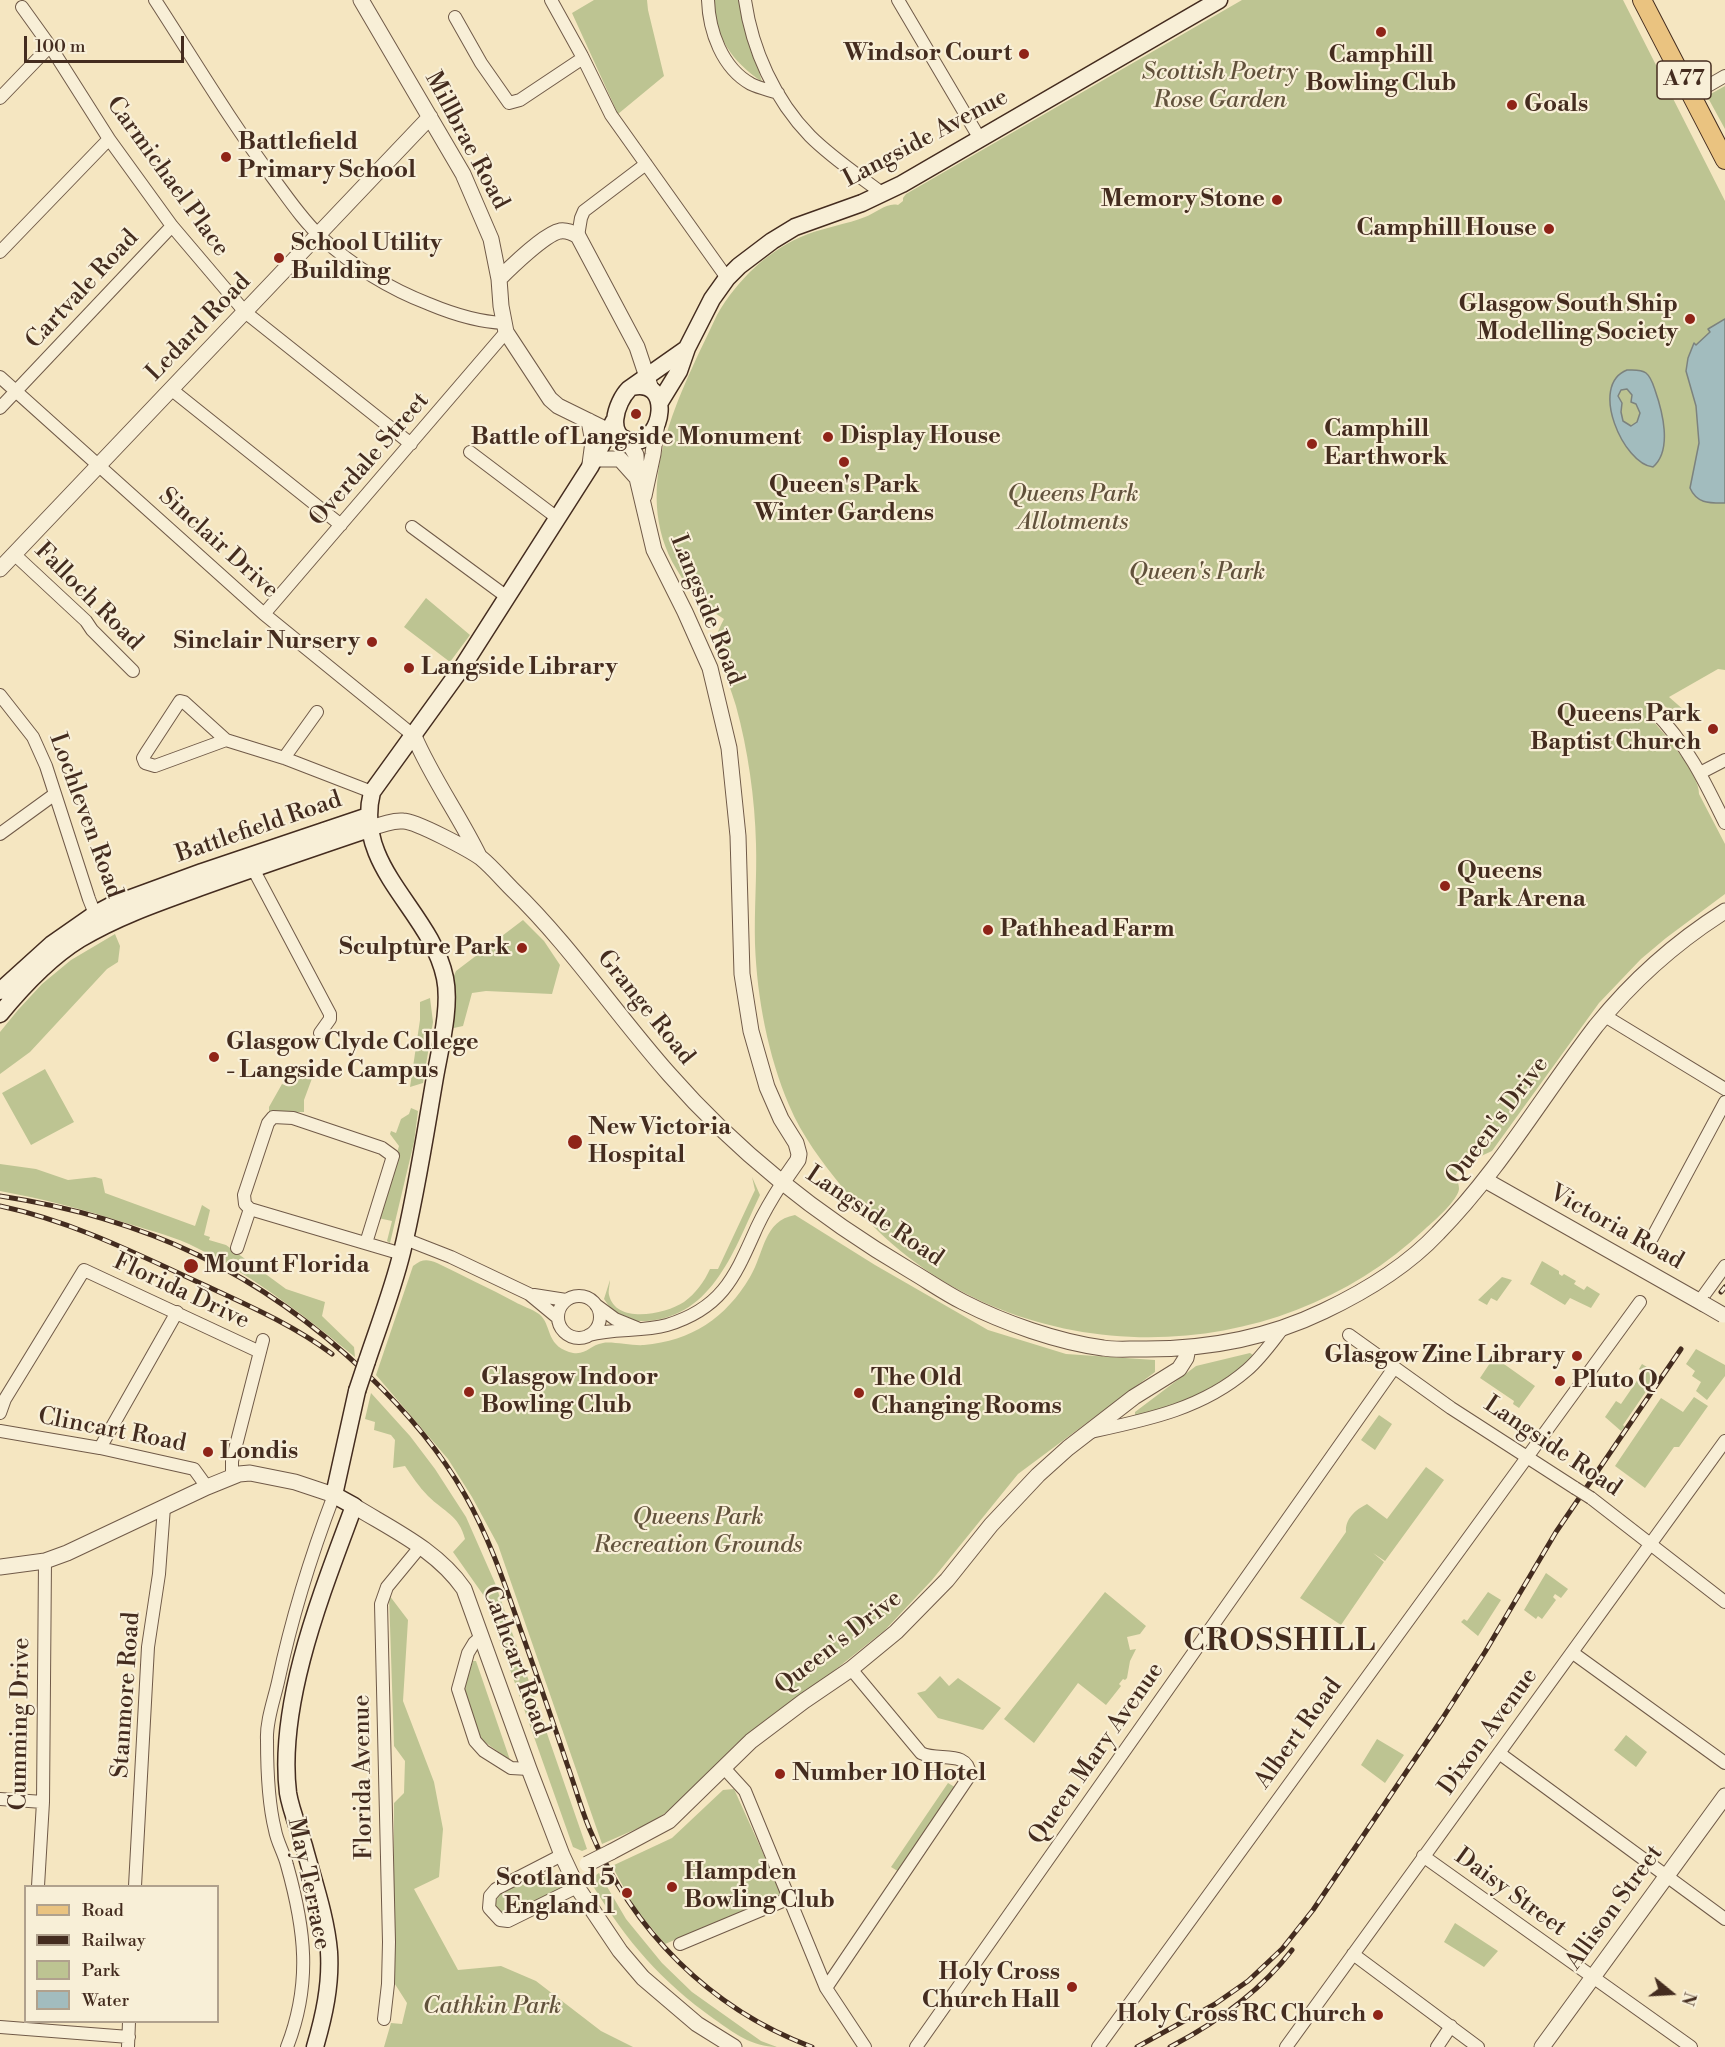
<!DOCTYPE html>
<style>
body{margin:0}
#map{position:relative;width:1725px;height:2047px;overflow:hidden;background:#f5e6c1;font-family:"Libre Bodoni",serif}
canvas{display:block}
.legend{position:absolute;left:24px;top:1885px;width:195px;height:138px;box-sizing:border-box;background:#f8efd7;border:2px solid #b0a18d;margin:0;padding:8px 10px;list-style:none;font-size:18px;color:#442c1f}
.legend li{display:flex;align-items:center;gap:12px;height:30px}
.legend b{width:30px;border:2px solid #b0a18d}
.north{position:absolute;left:1641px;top:1963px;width:60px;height:60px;-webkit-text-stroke:4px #f8efd7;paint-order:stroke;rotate:108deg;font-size:16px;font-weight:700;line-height:24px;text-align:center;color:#442c1f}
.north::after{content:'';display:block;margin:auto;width:21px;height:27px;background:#442c1f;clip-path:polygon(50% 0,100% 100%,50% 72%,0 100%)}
.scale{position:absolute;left:24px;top:36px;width:160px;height:27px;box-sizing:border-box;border:3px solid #442c1f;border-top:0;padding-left:8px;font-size:18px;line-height:21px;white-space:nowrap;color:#442c1f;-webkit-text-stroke:4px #f8efd7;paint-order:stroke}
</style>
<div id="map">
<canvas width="1725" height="2047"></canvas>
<ul class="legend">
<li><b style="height:8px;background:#eac380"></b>Road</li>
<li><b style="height:8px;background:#442c1f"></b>Railway</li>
<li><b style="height:16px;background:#bdc492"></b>Park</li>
<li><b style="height:16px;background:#a2bcbe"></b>Water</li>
</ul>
<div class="north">N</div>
<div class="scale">100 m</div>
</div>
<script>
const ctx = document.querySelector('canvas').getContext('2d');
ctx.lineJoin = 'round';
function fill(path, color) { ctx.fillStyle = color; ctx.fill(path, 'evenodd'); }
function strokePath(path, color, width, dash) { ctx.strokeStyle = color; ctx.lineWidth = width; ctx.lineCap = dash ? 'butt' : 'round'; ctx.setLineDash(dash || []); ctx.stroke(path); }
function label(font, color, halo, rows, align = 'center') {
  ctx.font = font + ' "Libre Bodoni",serif'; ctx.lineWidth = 4.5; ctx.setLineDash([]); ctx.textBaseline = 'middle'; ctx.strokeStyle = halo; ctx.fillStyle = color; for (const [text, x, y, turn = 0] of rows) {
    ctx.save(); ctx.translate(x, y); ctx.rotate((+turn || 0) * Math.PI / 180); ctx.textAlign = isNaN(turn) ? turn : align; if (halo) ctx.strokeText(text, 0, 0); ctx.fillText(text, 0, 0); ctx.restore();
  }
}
fill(new Path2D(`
 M594 0H647L648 10 664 76 618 114 572 13Z
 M712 0H740L742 14 762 82C731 60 716 38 712 0Z
 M1242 0H1623L1725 201V670L1718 669 1669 697 1685 711 1674 712 1661 704 1649 717C1663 731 1700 775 1699 794L1725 844V894L1666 938 1641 959 1599 1003 1492 1151 1479 1157 1467 1156 1455 1176C1457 1181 1459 1183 1459 1189 1458 1200 1434 1221 1425 1229 1274 1373 1021 1375 872 1225 861 1214 853 1200 843 1188 822 1162 802 1136 789 1105 768 1055 757 998 755 944 754 910 757 877 756 844 755 799 748 750 736 706 731 689 724 673 719 656 718 652 715 648 715 643 715 636 721 625 724 619 703 606 689 591 677 570 627 488 681 392 717 315 737 280 769 249 808 234 827 227 847 224 865 217 876 213 887 202 898 205L903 201V198L906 194Z
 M1725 86V129L1707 96Z
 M426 598 470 635 450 662 404 627Z
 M523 920 544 941 560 965 552 994 486 991 472 993 463 1026 449 1029 452 980 456 971Z
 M115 934 120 946 118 962 107 969 30 1052 0 1074V1032L18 1010 42 984 71 960Z
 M430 998 433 1022 423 1083 410 1087 420 1020V1002Z
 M307 1067 314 1073 304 1100V1112H269V1107L282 1084 287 1086 293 1080 298 1068Z
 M45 1069 74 1122 31 1145 2 1093Z
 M411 1108 418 1111 414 1142 390 1243 387 1241 392 1221 378 1218 399 1146 390 1134 391 1131 396 1133 401 1119 409 1114Z
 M0 1164 36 1169 68 1180 95 1177 102 1179 105 1193 195 1226 202 1205 210 1210 204 1235 210 1237 209 1240 226 1245 286 1289 325 1302 322 1316 354 1347 355 1357C306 1317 255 1277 197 1248 176 1237 152 1231 129 1224 86 1210 44 1199 0 1191Z
 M752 1177 760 1195C735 1247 714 1317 646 1321 625 1322 615 1316 604 1299L610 1280C610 1284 608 1291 609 1295 616 1325 666 1314 684 1302 696 1293 704 1282 710 1269H718L755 1190Z
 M795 1215 875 1265 988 1330 1066 1354 1155 1360V1372L1018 1474 932 1580 885 1630 816 1685 759 1725 736 1744 674 1807 652 1822 602 1844 498 1545 472 1497 448 1459 376 1375 413 1266C422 1259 427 1259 437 1263 463 1276 489 1288 515 1302 522 1306 532 1309 539 1314 552 1324 545 1344 569 1352 586 1357 589 1345 603 1343 611 1341 632 1346 644 1345 691 1341 726 1318 750 1277 765 1252 763 1221 795 1215Z
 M1542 1261 1559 1271V1274L1562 1276 1564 1274 1576 1281 1574 1284 1584 1290 1587 1286 1600 1294 1591 1308 1570 1298 1565 1305 1530 1284Z
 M1502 1277 1512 1280 1497 1301 1491 1298 1487 1305 1478 1300Z
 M1696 1349 1725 1365V1376L1707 1400 1696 1391 1701 1382 1692 1376 1695 1371 1686 1364Z
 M1250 1353 1253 1355V1358C1211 1391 1187 1402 1135 1416V1412L1196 1366Z
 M1494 1357 1535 1386 1519 1408 1513 1404 1514 1401 1480 1378Z
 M1642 1364 1658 1374 1623 1425 1625 1427 1621 1431 1605 1417 1616 1401 1621 1404 1643 1372 1639 1369Z
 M371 1393 410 1436 435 1469 466 1517 495 1583 587 1849 582 1851 573 1847 484 1596 453 1552 465 1539C459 1515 444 1512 428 1496 419 1487 412 1476 405 1466L393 1468 395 1440 391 1435 374 1430 375 1422 365 1419Z
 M1694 1397 1708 1406 1679 1447H1674L1645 1488 1615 1466 1661 1398 1683 1412Z
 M1379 1415 1392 1424 1375 1450 1361 1440Z
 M1426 1467 1444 1480 1385 1561 1373 1553 1384 1562 1341 1625 1300 1598 1346 1532C1345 1519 1355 1510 1367 1504L1387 1519Z
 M1546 1573 1568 1589 1561 1598 1555 1594 1553 1597 1556 1600 1542 1619 1538 1616 1536 1619 1524 1610Z
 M1105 1592 1146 1626 1140 1634 1127 1637 1130 1650 1136 1649 1130 1661 1127 1678 1125 1680 1123 1679 1119 1684 1121 1686 1106 1705 1078 1683 1034 1743 1004 1719Z
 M1488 1592 1501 1600 1478 1636 1461 1622 1464 1619 1467 1621Z
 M389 1595 408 1620 403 1701 434 1782 443 1829 439 1877 414 1889 458 1970 501 1966 536 1981 601 2031 633 2047H384L391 2023 402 2024 407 2003 393 1981 394 1803 404 1793 405 1761 394 1746Z
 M473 1661H476L510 1760 479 1738 463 1691Z
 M940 1676 949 1686 958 1678 1001 1708 983 1730 938 1718 917 1693 925 1691Z
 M1626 1735 1647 1752 1636 1767 1614 1750Z
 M1377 1739 1404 1755 1385 1783 1361 1765Z
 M948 1783 958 1789 901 1873 891 1867Z
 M734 1789 782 1895 665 1944 635 1908 612 1866 672 1838 723 1790Z
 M550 1868 563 1892 511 1917 503 1916 497 1912 495 1904 499 1894Z
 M599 1873 626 1919 662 1963 692 1992 761 2041 777 2047C752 2047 734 2033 714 2019 661 1981 627 1942 593 1886L596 1875Z
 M1455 1923 1498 1951 1484 1967 1444 1942Z`), '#bdc492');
const water = new Path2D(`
 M1725 319V503C1710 503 1697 504 1690 488L1699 443 1696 406 1686 371 1688 358 1694 343 1696 345 1710 332 1708 329Z
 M1627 370C1633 370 1641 369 1646 373 1651 377 1653 384 1655 390 1662 410 1673 450 1653 467 1624 465 1588 385 1627 370ZM1627 389 1632 395 1631 402 1636 404 1640 413 1637 422 1631 426 1623 421 1621 412 1622 403 1618 396 1621 390Z`);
fill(water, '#a2bcbe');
strokePath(water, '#7c827e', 1.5);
const minor = new Path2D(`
 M155 0C194 60 230 121 273 178 288 198 303 221 322 238 354 267 390 289 429 304 453 314 478 322 504 323
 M551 0 582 56 611 115 727 278
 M708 0C709 31 722 68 751 84 759 88 769 90 778 93
 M745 0C752 50 775 100 810 136 832 158 858 175 883 194
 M898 0 980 139
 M22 7 50 46 109 139 172 226 245 312 411 444
 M455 17 481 63 509 103 520 100 583 58
 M1692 95 1725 76
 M0 98 50 46
 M578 236 581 218 584 211 646 164
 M0 252 109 139
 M0 377 264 614 414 736
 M172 390 341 525
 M0 408 172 226
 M470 452 556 517
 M412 527 507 597
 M14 554 86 621 92 630 133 671
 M264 614 506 332
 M0 695 33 737 46 766 89 899 95 914
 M1654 711C1687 744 1705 782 1725 823
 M226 740 155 766 145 763 143 758 146 753 180 701 184 702 226 740 284 758 372 792
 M284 758 317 712
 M1700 773 1725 760
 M0 834 55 794
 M250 863 330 1014V1019L320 1033
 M1605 1016 1725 1089
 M1652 1238 1725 1102
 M405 1239 451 1257 529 1294 558 1318
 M366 1243 393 1156 382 1148 293 1118 273 1117 268 1123 244 1195 245 1204 250 1209 402 1254
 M237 1248 250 1209
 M534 1295 566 1300
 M558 1317a21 21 0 1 1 42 0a21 21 0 1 1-42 0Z
 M1699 1302 1725 1266
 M596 1305 615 1319 637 1328
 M589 1335C614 1328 642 1332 667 1325 723 1308 735 1276 757 1227 764 1212 773 1197 782 1183
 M1349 1335 1451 1408 1575 1488
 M0 1413 5 1399 84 1270 260 1352
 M0 1431 100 1448 194 1469 207 1487
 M1090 1432C1146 1420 1202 1409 1247 1370 1261 1358 1272 1342 1283 1328
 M100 1448 177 1312
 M232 1476V1461L263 1340
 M1591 1498 1725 1602
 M482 1636 474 1643 468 1653 458 1689 475 1741 484 1751 511 1768 529 1769
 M1573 1653 1725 1763
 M1499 1753 1725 1919
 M724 1768 745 1791 826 1988 865 2047
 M0 1799 43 1802
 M562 1855 496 1889 490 1896 489 1908 500 1920 508 1921 577 1887
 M1423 1856 1691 2047
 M38 1886 43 1802 45 1561
 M135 1886 148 1647 159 1574 164 1507
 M680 1944 790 1898
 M1353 1954 1478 2047
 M826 1988 970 1775C968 1749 938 1762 921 1753L851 1669
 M384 2019 388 1984 389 1942 381 1604 387 1587 420 1547
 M0 2027 129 2037
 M128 2047 129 2022
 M287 2047C312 1983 305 1929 287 1865 284 1853 277 1842 275 1830 268 1802 267 1769 267 1740 266 1721 274 1700 278 1682 292 1616 310 1558 334 1495
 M916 2047 1394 1368
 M1098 2047 1640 1302
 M1286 2047 1725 1441
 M1437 2047 1451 2026`);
const tertiary = new Path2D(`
 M361 0 463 174 491 239 499 279 501 306 506 332 550 399 558 406 619 436
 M499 279C511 267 545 234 560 231 566 230 573 233 578 236L637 347 650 386
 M589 421 593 442 590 464
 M628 441 636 455 637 478 654 550 685 612 710 668 729 748 738 836 742 974 751 1031 767 1087 781 1119 796 1143 799 1154 798 1160 782 1183
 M599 459H620L637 478
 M644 496 653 454 657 422
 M0 569 430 117
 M414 736C432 778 459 815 479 856
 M369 829C379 825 392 820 403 821 416 821 470 850 481 858 492 867 502 879 512 889 570 945 615 1013 669 1074 738 1153 821 1218 911 1271 928 1281 945 1293 963 1302 1004 1323 1058 1342 1103 1348 1114 1350 1127 1349 1138 1349 1201 1350 1266 1339 1324 1311 1364 1292 1407 1266 1438 1233 1499 1171 1543 1095 1596 1026 1633 980 1676 942 1725 911
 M1485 1180 1704 1304
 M354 1506C393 1530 437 1550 464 1589L529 1769 562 1855 577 1887 620 1951 643 1978 697 2024 734 2047
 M0 1567 45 1561 67 1553 207 1487 239 1474 250 1473 295 1482 334 1495
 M611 1852 669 1821 751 1741 804 1701 851 1669 896 1632 947 1580 991 1525 1038 1475 1068 1448 1134 1397 1179 1369 1186 1358 1188 1348
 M1542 2047 1725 1796`);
const secondary = new Path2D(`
 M632 387C673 377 664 444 633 441 604 439 616 402 629 389L686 349
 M660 402 679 371 687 348 712 299 727 278 739 266 772 241 795 227 862 203 902 184 1219 0
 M0 991 52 944 95 914 112 905 202 872 368 816
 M0 1014C23 986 49 958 80 939 115 918 154 904 193 890 251 869 310 849 369 829
 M367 1361C379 1325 393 1289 402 1252 416 1195 425 1135 435 1077 440 1048 451 1007 445 978 431 910 353 868 372 792L463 666 590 467 614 421
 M315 2047C324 2016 331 1985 329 1952 326 1916 313 1880 304 1846 299 1829 291 1811 288 1793 277 1702 323 1590 354 1506L334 1495 357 1391`);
const primary = new Path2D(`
 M1642 0 1725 160`);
strokePath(minor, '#705a48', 14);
strokePath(tertiary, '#705a48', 17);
strokePath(secondary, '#442c1f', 19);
strokePath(primary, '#442c1f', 20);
strokePath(minor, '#f8efd7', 12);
strokePath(tertiary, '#f8efd7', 15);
strokePath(secondary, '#f8efd7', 16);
strokePath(primary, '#eac380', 18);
const rail = new Path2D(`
 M0 1196C145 1218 260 1272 366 1373 404 1409 439 1449 465 1495 489 1537 504 1582 520 1628 536 1673 552 1719 567 1764 575 1786 581 1809 590 1830 632 1930 710 2009 812 2047
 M0 1206C71 1221 135 1253 200 1283 245 1304 292 1324 332 1354
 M1721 1292 1725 1287
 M1137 2047 1215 2004 1248 1981 1282 1949 1313 1910 1442 1719 1485 1652 1556 1532 1681 1349
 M1170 2047C1216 2023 1260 1992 1292 1950`);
strokePath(rail, '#442c1f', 5);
strokePath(rail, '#f8efd7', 3, [9]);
const minorBridge = new Path2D(`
 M1575 1488 1591 1498`);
const tertiaryBridge = new Path2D(`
 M1704 1304 1723 1315
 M587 1864 611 1852`);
const secondaryBridge = new Path2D(`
 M357 1391 367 1361`);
strokePath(minorBridge, '#705a48', 14, []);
strokePath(tertiaryBridge, '#705a48', 17, []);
strokePath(secondaryBridge, '#442c1f', 19, []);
strokePath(minorBridge, '#f8efd7', 12);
strokePath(tertiaryBridge, '#f8efd7', 15);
strokePath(secondaryBridge, '#f8efd7', 16);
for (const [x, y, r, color] of [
 [1381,32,6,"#8f2418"],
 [1024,54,6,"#8f2418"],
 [1512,105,6,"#8f2418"],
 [226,157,6,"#8f2418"],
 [1277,200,6,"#8f2418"],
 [1549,229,6,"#8f2418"],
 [279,258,6,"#8f2418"],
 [1690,319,6,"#8f2418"],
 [636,414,6,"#8f2418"],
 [828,437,6,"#8f2418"],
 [1312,444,6,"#8f2418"],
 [844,462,6,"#8f2418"],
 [372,642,6,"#8f2418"],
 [409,668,6,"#8f2418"],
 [1713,729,6,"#8f2418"],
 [1445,886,6,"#8f2418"],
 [988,930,6,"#8f2418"],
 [522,948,6,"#8f2418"],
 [214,1057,6,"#8f2418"],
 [575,1142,8,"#8f2418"],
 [191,1266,8,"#8f2418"],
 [1577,1356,6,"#8f2418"],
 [1560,1381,6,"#8f2418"],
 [469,1392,6,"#8f2418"],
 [859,1393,6,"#8f2418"],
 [208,1452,6,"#8f2418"],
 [780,1774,6,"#8f2418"],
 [672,1887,6,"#8f2418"],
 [627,1893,6,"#8f2418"],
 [1072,1987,6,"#8f2418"],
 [1378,2015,6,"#8f2418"]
]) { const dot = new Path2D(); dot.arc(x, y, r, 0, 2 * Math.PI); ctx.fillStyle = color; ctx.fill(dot); strokePath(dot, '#f8efd7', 2); }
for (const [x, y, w] of [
 [1684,80,54]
]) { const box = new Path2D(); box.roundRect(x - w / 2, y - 19, w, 38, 4.5); ctx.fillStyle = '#f8efd7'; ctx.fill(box); strokePath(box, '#442c1f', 1.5); }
label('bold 22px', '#442c1f', null, [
 ["A77",1684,80]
]);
label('bold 24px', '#442c1f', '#f8efd7', [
 ["Windsor Court",1012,54,"right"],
 ["Camphill",1381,56,"center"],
 ["Bowling Club",1381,84,"center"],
 ["Goals",1524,105],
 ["Battlefield",238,143],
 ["Primary School",238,171],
 ["Memory Stone",1265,200,"right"],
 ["Camphill House",1537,229,"right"],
 ["School Utility",291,244],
 ["Building",291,272],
 ["Glasgow South Ship",1678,305,"right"],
 ["Modelling Society",1678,333,"right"],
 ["Camphill",1324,430],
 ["Earthwork",1324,458],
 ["Display House",840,437],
 ["Battle of Langside Monument",636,438,"center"],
 ["Queen's Park",844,486,"center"],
 ["Winter Gardens",844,514,"center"],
 ["Sinclair Nursery",360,642,"right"],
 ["Langside Library",421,668],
 ["Queens Park",1701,715,"right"],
 ["Baptist Church",1701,743,"right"],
 ["Queens",1457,872],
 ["Park Arena",1457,900],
 ["Pathhead Farm",1000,930],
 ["Sculpture Park",510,948,"right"],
 ["Glasgow Clyde College",226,1043],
 ["- Langside Campus",226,1071],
 ["New Victoria",588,1128],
 ["Hospital",588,1156],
 ["Mount Florida",204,1266],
 ["Glasgow Zine Library",1565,1356,"right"],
 ["Glasgow Indoor",481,1378],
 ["Bowling Club",481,1406],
 ["The Old",871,1379],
 ["Changing Rooms",871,1407],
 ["Pluto Q",1572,1381],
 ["Londis",220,1452],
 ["Number 10 Hotel",792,1774],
 ["Hampden",684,1873],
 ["Bowling Club",684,1901],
 ["Scotland 5",615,1879,"right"],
 ["England 1",615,1907,"right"],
 ["Holy Cross",1060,1973,"right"],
 ["Church Hall",1060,2001,"right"],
 ["Holy Cross RC Church",1366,2015,"right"]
], 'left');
label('italic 24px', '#62523c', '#f8efd7', [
 ["Scottish Poetry",1220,73],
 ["Rose Garden",1220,101],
 ["Queens Park",1073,495],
 ["Allotments",1073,523],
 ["Queen's Park",1197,573],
 ["Queens Park",698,1518],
 ["Recreation Grounds",698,1546],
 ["Cathkin Park",492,2007]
]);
label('24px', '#442c1f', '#f8efd7', [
 ["Langside Avenue",926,139,-28],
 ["Millbrae Road",466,141,62],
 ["Carmichael Place",167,177,54],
 ["Cartvale Road",83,290,-47],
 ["Ledard Road",199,328,-46],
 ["Overdale Street",370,460,-49],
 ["Sinclair Drive",218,544,42],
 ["Falloch Road",88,597,45],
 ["Langside Road",706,610,68],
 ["Lochleven Road",85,816,70],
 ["Battlefield Road",259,828,-19],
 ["Grange Road",645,1008,51],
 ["Queen's Drive",1498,1121,-53],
 ["Langside Road",874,1217,34],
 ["Victoria Road",1616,1228,29],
 ["Florida Drive",181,1292,25],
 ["Clincart Road",112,1431,11],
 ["Langside Road",1552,1447,34],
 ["Queen's Drive",839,1643,-38],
 ["Cathcart Road",515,1661,70],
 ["Stanmore Road",127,1695,-86],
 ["Cumming Drive",21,1724,-89],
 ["Dixon Avenue",1489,1732,-54],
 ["Albert Road",1299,1734,-54],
 ["Queen Mary Avenue",1097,1754,-55],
 ["Florida Avenue",364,1777,-91],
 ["May Terrace",308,1884,78],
 ["Daisy Street",1510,1893,36],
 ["Allison Street",1615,1908,-54]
]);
ctx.letterSpacing = '1.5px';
label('bold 30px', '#442c1f', '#f8efd7', [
 ["CROSSHILL",1280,1643]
]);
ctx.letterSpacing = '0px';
</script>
